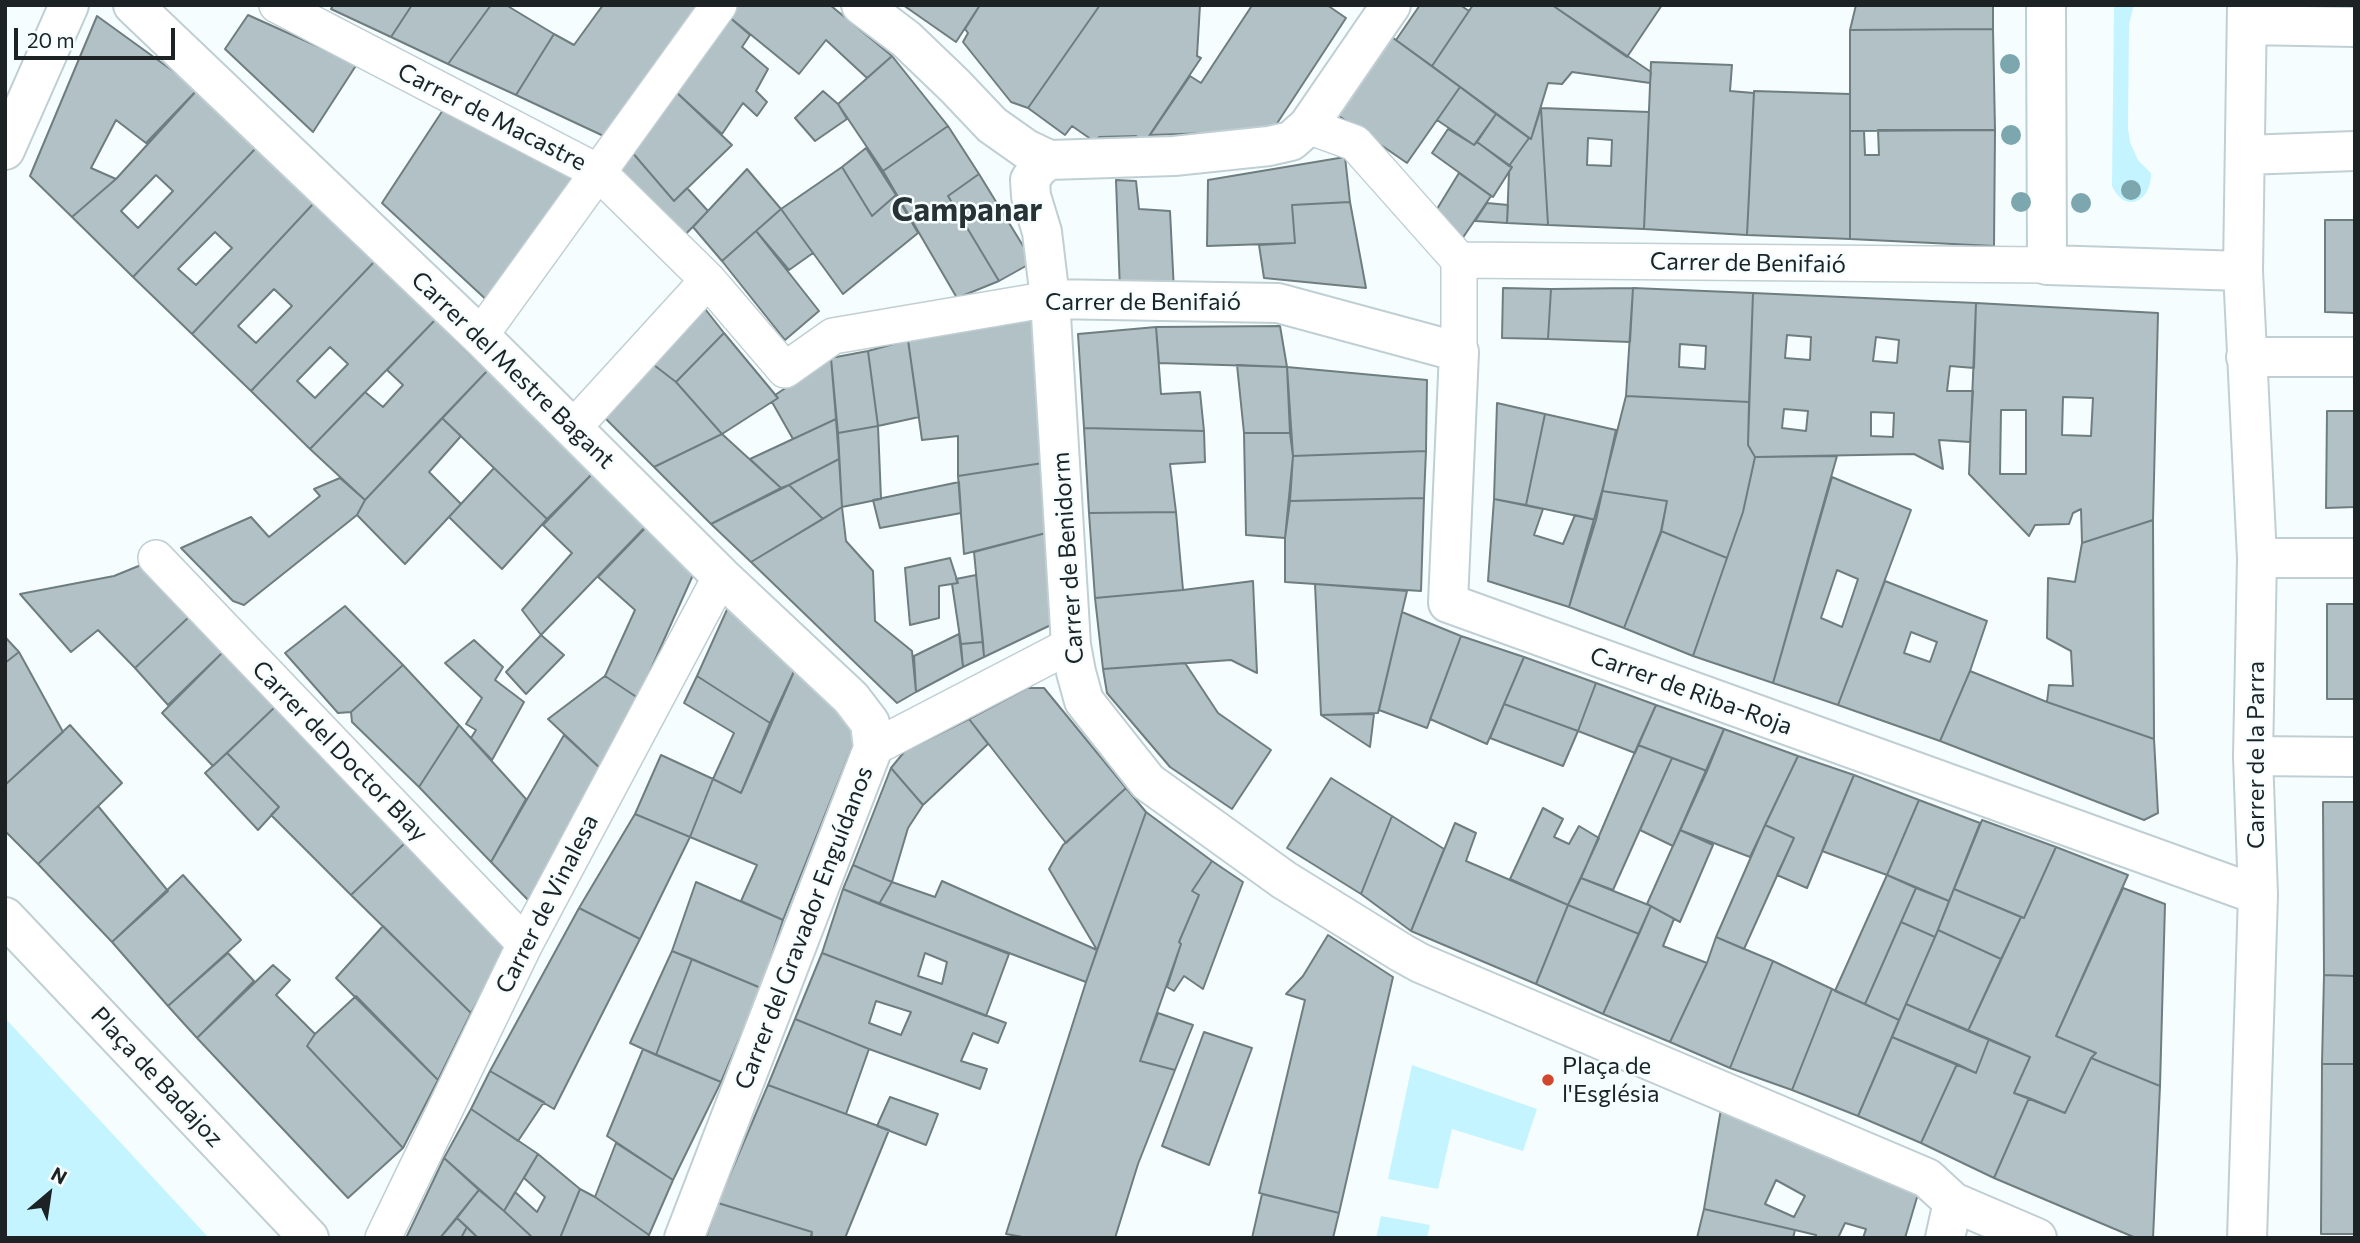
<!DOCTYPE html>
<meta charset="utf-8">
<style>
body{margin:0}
#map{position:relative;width:2360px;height:1243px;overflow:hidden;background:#f6fdfe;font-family:Commissioner,sans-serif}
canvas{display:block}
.frame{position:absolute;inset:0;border:7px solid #1d2324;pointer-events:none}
.north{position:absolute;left:14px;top:1159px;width:70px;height:70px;-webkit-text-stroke:5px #f6fdfe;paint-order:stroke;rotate:29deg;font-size:19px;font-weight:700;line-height:28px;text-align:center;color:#1d2324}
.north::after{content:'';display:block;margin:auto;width:24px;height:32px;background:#1d2324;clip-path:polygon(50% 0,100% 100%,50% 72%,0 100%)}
.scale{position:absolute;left:14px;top:28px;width:161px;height:32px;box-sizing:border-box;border:4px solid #1d2324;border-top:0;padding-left:9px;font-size:21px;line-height:24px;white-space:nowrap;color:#1d2324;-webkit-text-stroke:5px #f6fdfe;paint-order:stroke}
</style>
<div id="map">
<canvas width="2360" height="1243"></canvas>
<div class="frame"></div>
<div class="north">N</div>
<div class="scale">20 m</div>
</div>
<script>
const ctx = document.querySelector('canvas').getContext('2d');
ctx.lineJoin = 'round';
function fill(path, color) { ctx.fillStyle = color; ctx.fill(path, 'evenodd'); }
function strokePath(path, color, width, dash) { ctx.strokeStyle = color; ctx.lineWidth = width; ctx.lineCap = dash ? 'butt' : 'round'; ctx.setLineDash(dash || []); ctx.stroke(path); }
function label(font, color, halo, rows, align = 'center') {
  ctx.font = font + ' Commissioner,sans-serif'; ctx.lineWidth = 5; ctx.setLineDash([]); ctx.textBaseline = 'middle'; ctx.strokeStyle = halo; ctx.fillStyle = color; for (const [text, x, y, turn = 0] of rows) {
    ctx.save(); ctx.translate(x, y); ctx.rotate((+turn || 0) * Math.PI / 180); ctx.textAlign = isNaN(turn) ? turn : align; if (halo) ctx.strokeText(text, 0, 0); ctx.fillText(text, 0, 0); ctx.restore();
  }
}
fill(new Path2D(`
 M2114 5H2134L2129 24 2128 129 2130 142 2138 160 2151 173C2152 201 2125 215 2112 186Z
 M5 1018 209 1238H5Z
 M1412 1065 1537 1109 1523 1151 1452 1129 1438 1189 1388 1179Z
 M1381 1216 1430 1225 1427 1238H1376Z`), '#c4f4ff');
const building = new Path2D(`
 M333 5H412L391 37 331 9Z
 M412 5H491L448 64 391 37Z
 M491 5H506L554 34 516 95 448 64Z
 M603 5H705L610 139 516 95 554 34 574 45Z
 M736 5H830L892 56 867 78 826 40 799 74 728 16Z
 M903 5H980L956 42Z
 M980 5H1100L1028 108 1011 102 963 42 968 33 965 29Z
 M1100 5H1200L1197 56 1201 58 1145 142 1136 136 1099 137 1095 142 1072 126 1065 135 1028 108Z
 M1248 5H1327L1346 18 1272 131 1150 135 1190 76 1201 83 1251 7Z
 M1420 5H1460L1469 11 1432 66 1396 40Z
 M1473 5H1552L1651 72 1650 83 1572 72 1562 84 1548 83 1531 139 1432 66Z
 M1552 5H1662L1627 57Z
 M1856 5H1993V29L1850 30Z
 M248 15 357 64 313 132 225 49Z
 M97 16 198 89 146 143 116 120 91 168 116 179 72 217 30 176Z
 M728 16 750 35 742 47 768 69 756 91 767 102 757 116 743 103 722 134 675 91Z
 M1993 29 1995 130 1850 131V30Z
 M1389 35 1460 87 1407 163 1336 114Z
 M892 56 948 126 883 171 838 104Z
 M1651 62 1732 65 1730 91 1754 93 1747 235 1644 229Z
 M1460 87 1496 114 1474 145 1437 120Z
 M198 89 256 148 133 277 72 217 116 179ZM156 175 173 191 138 228 121 211Z
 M675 91 732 145 674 201 631 151Z
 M823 91 838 104 847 119 815 141 795 118Z
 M1754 91 1850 94V239L1747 235Z
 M1541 108 1649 112 1644 229 1548 225ZM1588 138 1612 140 1611 166 1587 165Z
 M1541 108 1548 225 1507 223 1509 172 1512 167 1509 166 1529 138 1531 139Z
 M443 110 578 178 492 305 382 203Z
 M1496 114 1529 138 1509 166 1477 142Z
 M948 126 979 174 948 196 999 281 957 298 883 171Z
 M1448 129 1474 145 1477 142 1512 167 1493 197 1432 153Z
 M1878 130H1995L1994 246 1850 239V131H1864L1865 155H1879Z
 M256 148 313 204 192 334 133 277ZM215 232 232 248 196 285 178 269Z
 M866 148 896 195 872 216 842 167Z
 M631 151 674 201 687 188 708 211 680 240 613 172Z
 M1345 157 1350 202 1292 205 1295 243 1207 246 1208 180Z
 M842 167 872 216 896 195 918 233 843 294 781 209Z
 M747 169 781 209 722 261 693 227Z
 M1459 173 1491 196 1462 239 1437 209Z
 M979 174 1033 262 999 281 948 196Z
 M1116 180 1136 181 1139 209 1170 211 1174 291H1120Z
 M1350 202 1366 288 1264 278 1259 245 1295 243 1292 205Z
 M1487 203 1508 205 1507 223 1475 221Z
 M313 204 374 262 251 391 192 334ZM274 289 292 306 256 343 238 326Z
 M781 209 813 253 789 270 756 231Z
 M2325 220H2355V313L2325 312Z
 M756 231 819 311 785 340 722 261Z
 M374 262 435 320 310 449 251 391ZM330 347 348 364 315 398 297 381Z
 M1503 288 1551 289 1548 339 1502 338Z
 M1633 288 1753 293 1749 402 1626 396ZM1680 344 1706 346 1705 369 1679 367Z
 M1633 288 1630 342 1548 339 1551 289Z
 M1753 293 1976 303 1974 368 1950 366 1947 391H1973L1970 442 1939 440 1943 469 1914 454 1755 457 1748 445ZM1787 335 1811 337 1810 360 1785 358ZM1876 337 1899 340 1897 363 1873 361ZM1784 409 1808 411 1806 431 1782 428ZM1871 412 1894 413 1893 437 1871 436Z
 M1976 303 2158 313 2153 520 2082 543 2081 509 2073 513 2069 524 2035 525 2029 536 1969 474ZM2063 397 2093 398 2091 436 2062 435ZM2001 410H2026V474H2000Z
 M702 305 724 333 676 382 650 362Z
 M1033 315 1043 463 958 476V436L922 440 908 340Z
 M435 320 487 371 365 500 310 449 365 392 383 407 403 385 387 370Z
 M1280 326 1287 367 1159 363 1156 327Z
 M1156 327 1161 394 1200 392 1204 431 1084 428 1078 334Z
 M724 333 778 398 722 434 676 382Z
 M908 340 919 417 878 426 868 351Z
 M868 351 878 426 838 433 831 358Z
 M831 358 836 419 793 439 772 402 778 398 775 395Z
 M650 362 676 382 722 434 654 467 600 413Z
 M1237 365 1287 367 1290 433H1244Z
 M1287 367 1427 380 1426 451 1293 456Z
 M487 371 595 471 547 519 442 418Z
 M1626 396 1749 402 1748 445 1755 457 1743 512 1727 558 1661 531 1667 501 1602 491Z
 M1497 403 1545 414 1526 505 1494 499Z
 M2327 411H2355V507L2326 508Z
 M1545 414 1616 430 1596 520 1526 505Z
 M442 418 461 436 429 472 461 504 405 564 357 515 365 500Z
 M836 419 839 459 789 485 781 488 750 459Z
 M878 426 881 499 842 507 838 433Z
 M1084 428 1204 431 1205 462 1170 464 1176 512 1089 513Z
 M1244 433H1290L1293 456 1285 538 1246 535Z
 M722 434 781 488 711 524 654 467Z
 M1426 451 1424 498 1290 501 1293 456Z
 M1837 456 1773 683 1693 656 1743 512 1755 457Z
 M839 459 842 507 823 519 789 485Z
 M1043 463 1046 533 964 554 958 476Z
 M494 468 547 519 502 569 449 517Z
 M595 471 649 523 541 635 522 610 572 553 543 525Z
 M1832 477 1911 510 1838 705 1773 683ZM1837 570 1858 579 1842 627 1821 618Z
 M340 478 365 500 357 515 244 605 233 601 181 548 251 517 269 537 320 496 314 489Z
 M959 482 961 513 880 528 873 500Z
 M789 485 823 519 751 562 711 524Z
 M1602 491 1667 501 1661 533 1624 628 1569 607Z
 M1424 498 1421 591 1285 582V538L1290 501Z
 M1494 499 1543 509 1534 535 1563 544 1575 515 1596 520 1569 607 1488 581Z
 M842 507 846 541 873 571 875 621 912 651 916 692 897 703 751 562Z
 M1176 512 1183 590 1095 598 1089 513Z
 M2153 520 2154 739 2047 702 2049 685 2073 686 2071 651 2047 638 2048 578 2075 582 2082 543Z
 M652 521 697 566 638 698 605 676 635 610 598 577Z
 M1661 531 1727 558 1693 656 1624 628Z
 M1046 533 1055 623 984 657 974 552Z
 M950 558 958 583 939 586V618L910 625 905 568Z
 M141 565 190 616 135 668 98 630 71 652 20 594 114 576Z
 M976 575 983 642 961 644 952 584 958 583 956 579Z
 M1253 581 1257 673 1231 660 1103 669 1095 598 1183 590Z
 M1885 581 1987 621 1970 671 1940 741 1838 705ZM1911 632 1937 642 1930 662 1904 653Z
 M1315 584 1407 591 1378 713 1321 715Z
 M730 603 796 667 770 723 697 676Z
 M2327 604H2355V699H2327Z
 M345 606 403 665 351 712 338 713 285 653Z
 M1402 612 1461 636 1427 728 1379 710Z
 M190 616 223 652 168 705 135 668Z
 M959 634 963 667 916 692 914 656Z
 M541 635 564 655 526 694 506 672Z
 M1461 636 1524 657 1487 744 1430 719Z
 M5 637 19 652 5 663Z
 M474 640 503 667 495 680 524 702 492 760 471 738 476 730 466 724 482 698 445 663Z
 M983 642 984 657 963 667 961 644Z
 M19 652 63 732 5 785V663Z
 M223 652 276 706 213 766 162 713Z
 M1524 657 1596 683 1578 731 1504 704Z
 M1185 663 1218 713 1271 750 1232 809 1170 767 1107 693 1103 669Z
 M403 665 459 725 419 787 352 722 351 712Z
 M796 667 860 727 783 920 741 901 757 865 690 837 713 779 741 793Z
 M1970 671 2047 702 2154 739 2158 813 2144 820 1940 741Z
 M605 676 638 698 601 769 548 719Z
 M697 676 770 723 741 793 713 779 734 733 684 703Z
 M1596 683 1656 705 1635 753 1578 731Z
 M1027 688H1044L1126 788 1066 843 969 719Z
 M1504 704 1578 731 1563 766 1490 738Z
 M1656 705 1724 729 1707 771 1638 745Z
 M276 706 407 841 351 895 271 815 279 807 227 753Z
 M1374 714 1370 747 1321 715Z
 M969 719 988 744 923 805 891 768 905 751Z
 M70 725 122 783 38 864 5 831V785Z
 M459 725 526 799 491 862 419 787Z
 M1724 729 1798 756 1750 857 1680 830Z
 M564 735 601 769 530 902 491 862Z
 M1638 745 1672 758 1613 890 1581 878Z
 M227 753 279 807 258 830 205 773Z
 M661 755 713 779 690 837 635 814Z
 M1798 756 1854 775 1807 888 1777 875 1794 838 1765 825Z
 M1672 758 1707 771 1673 846 1640 830Z
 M891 768 923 805 908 828 892 882 853 865Z
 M1854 775 1919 800 1887 875 1822 851Z
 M1331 778 1392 816 1361 894 1287 848Z
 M1126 788 1146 812 1097 950 1049 869 1063 845Z
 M1919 800 1980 823 1949 901 1887 875Z
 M2323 802H2355V976L2324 975Z
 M98 806 168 891 112 942 38 864Z
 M1543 808 1563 819 1554 837 1569 844 1579 826 1599 838 1568 905 1510 879Z
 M1146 812 1212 861 1192 891 1199 895 1179 942 1181 944 1140 1061 1175 1070 1138 1164 1115 1238H1028L1006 1234 1086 982Z
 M635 814 690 837 640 939 579 908Z
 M1392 816 1444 849 1411 931 1361 894Z
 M1982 820 2056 847 2024 918 1954 889Z
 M1455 823 1476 833 1466 861 1568 905 1536 984 1411 931Z
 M1765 825 1794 838 1744 949 1716 937Z
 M1680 830 1713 845 1680 922 1647 904Z
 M407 841 508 947 471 1013 351 895Z
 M2056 847 2128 875 2056 1036 2096 1053 2091 1058 2065 1113 2014 1093 2030 1057 1968 1031 2021 917 2024 918Z
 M1212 861 1243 882 1203 989 1184 976 1174 991 1167 987 1181 944 1179 942 1199 895 1192 891Z
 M853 865 892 882 879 904 843 889Z
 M183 875 241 940 168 1006 112 942Z
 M1887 875 1916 888 1865 1004 1835 991Z
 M1581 878 1651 906 1639 934 1568 905Z
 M942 881 1097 950 1086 982 879 904 892 882 935 897Z
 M696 882 783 920 761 988 672 951Z
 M1916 888 1949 901 1935 937 1901 922Z
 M2123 888 2165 904 2160 1086 2091 1058 2096 1053 2056 1036Z
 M843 889 1009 954 986 1016 822 953ZM925 953 947 962 942 984 918 976Z
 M1954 889 2021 917 2001 959 1938 930Z
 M1568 905 1639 934 1603 1014 1536 984Z
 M1651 906 1674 919 1663 946 1707 963 1670 1042 1603 1014Z
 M579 908 640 939 554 1109 490 1071Z
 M1901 922 1935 937 1899 1020 1865 1004Z
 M383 926 471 1013 438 1080 336 978Z
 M1938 930 2001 959 1968 1031 1906 1004Z
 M1328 935 1393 977 1339 1213 1259 1193 1305 1000 1286 994 1303 976Z
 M1716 937 1773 961 1730 1068 1670 1042 1707 963Z
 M672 951 692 959 656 1055 630 1043Z
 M228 953 254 981 197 1038 168 1006Z
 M822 953 1006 1023 998 1043 973 1033 961 1061 987 1069 980 1089 869 1049 795 1019ZM876 1001 911 1012 901 1035 869 1023Z
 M692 959 761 988 721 1082 656 1055Z
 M1773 961 1832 989 1792 1090 1730 1068Z
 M273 965 290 980 276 995 315 1034 307 1046 403 1148 348 1198 197 1038Z
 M2324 975 2355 976V1064H2322Z
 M1832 989 1899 1020 1858 1116 1792 1090Z
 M356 996 438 1080 403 1148 307 1046 315 1034Z
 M1906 1004 1989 1039 1976 1073 1892 1037Z
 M1158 1013 1193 1025 1175 1070 1140 1061Z
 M795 1019 869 1049 846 1114 768 1085Z
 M1204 1032 1252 1048 1209 1165 1162 1146Z
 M1892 1037 1957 1064 1921 1143 1858 1116Z
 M1989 1039 2030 1057 2014 1093 2029 1098 1994 1178 1921 1143 1957 1064 1976 1073Z
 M643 1049 721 1082 673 1180 607 1136Z
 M2091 1058 2160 1086 2153 1238H2136L1994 1178 2029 1098 2065 1113Z
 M2322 1064H2355V1234H2321Z
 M490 1071 544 1102 518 1141 471 1109Z
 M768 1085 889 1130 845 1238H816L811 1236 812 1232 718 1203Z
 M890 1097 938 1114 926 1145 877 1126Z
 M471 1109 538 1154 504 1211 444 1158Z
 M1721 1109 1918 1194 1905 1238H1863L1866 1229 1845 1223 1838 1238H1816V1235L1795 1230 1704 1209ZM1776 1180 1805 1196 1794 1217 1765 1204Z
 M616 1143 673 1180 649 1235 595 1197Z
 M538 1154 580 1189 560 1238H533L504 1211 515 1192 537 1212 545 1197 524 1178Z
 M444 1158 479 1190 440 1238H409L407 1236Z
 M580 1189 595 1197 649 1235 648 1238H560Z
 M479 1190 504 1211 533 1238H478L457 1218Z
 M1262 1194 1339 1213 1333 1238H1252Z
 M718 1203 812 1232 811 1238H706Z
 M1704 1209 1795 1230 1793 1238H1697Z
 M457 1218 467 1227 461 1238H440Z
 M467 1227 478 1238H461Z`);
fill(building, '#b2c1c5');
strokePath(building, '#6e7d80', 2);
const pedestrian = new Path2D(`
 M277 5 598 172 708 280 785 370 833 336 1050 299
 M1308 126 1355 143 1459 260 2047 265
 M480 336 719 5
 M1459 352V260
 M573 428 708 280
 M156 558 525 944
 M873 748 1071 645
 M383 1238 525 944 721 576`);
const minor = new Path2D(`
 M133 5 480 336 721 576 851 698 870 723 873 748 684 1238
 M861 5 906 39 955 86 992 125 1026 149 1049 160 1174 156 1269 146 1291 141 1308 126 1391 5
 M2046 5 2047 265 2243 271
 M2247 25 2355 27
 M5 150 69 5
 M2245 155 2355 151
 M1049 160 1038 168 1030 180 1031 196 1042 232 1050 299 1071 645 1076 672 1084 701 1148 782 1284 880 1402 953 1420 963 1927 1178 1953 1202 2037 1238
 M1050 299 1278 303 1459 352 1448 603 2258 895
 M2246 357H2355
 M2257 558H2355
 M2253 756 2355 757
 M5 917 309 1238
 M1945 1238 1953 1202
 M2247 1238 2258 895 2253 756 2257 558 2243 271 2247 5`);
strokePath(pedestrian, '#c0cfd3', 38);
strokePath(minor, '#c0cfd3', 42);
strokePath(pedestrian, '#fff', 35);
strokePath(minor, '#fff', 38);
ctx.fillStyle = '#7ca7af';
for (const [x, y] of [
 [2010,64],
 [2011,135],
 [2131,190],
 [2021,202],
 [2081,203]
]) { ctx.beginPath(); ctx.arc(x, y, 10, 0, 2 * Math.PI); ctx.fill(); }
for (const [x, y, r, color] of [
 [1548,1080,7,"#d1462c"]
]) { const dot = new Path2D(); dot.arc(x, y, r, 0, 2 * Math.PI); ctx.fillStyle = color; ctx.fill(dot); strokePath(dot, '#f6fdfe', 2.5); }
label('24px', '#1d2324', '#f6fdfe', [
 ["Carrer de Macastre",492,117,27],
 ["Carrer de Benifaió",1748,263,1],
 ["Carrer de Benifaió",1143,302],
 ["Carrer del Mestre Bagant",513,370,44],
 ["Carrer de Benidorm",1068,558,-94],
 ["Carrer de Riba-Roja",1691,691,20],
 ["Carrer del Doctor Blay",340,751,46],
 ["Carrer de la Parra",2256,755,-90],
 ["Carrer de Vinalesa",547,904,-63],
 ["Carrer del Gravador Enguídanos",804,928,-69],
 ["Plaça de Badajoz",157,1077,47]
]);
label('24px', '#1d2324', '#f6fdfe', [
 ["Plaça de",1562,1066],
 ["l'Església",1562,1094]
], 'left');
label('bold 32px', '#263235', '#f6fdfe', [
 ["Campanar",967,210]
]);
</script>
